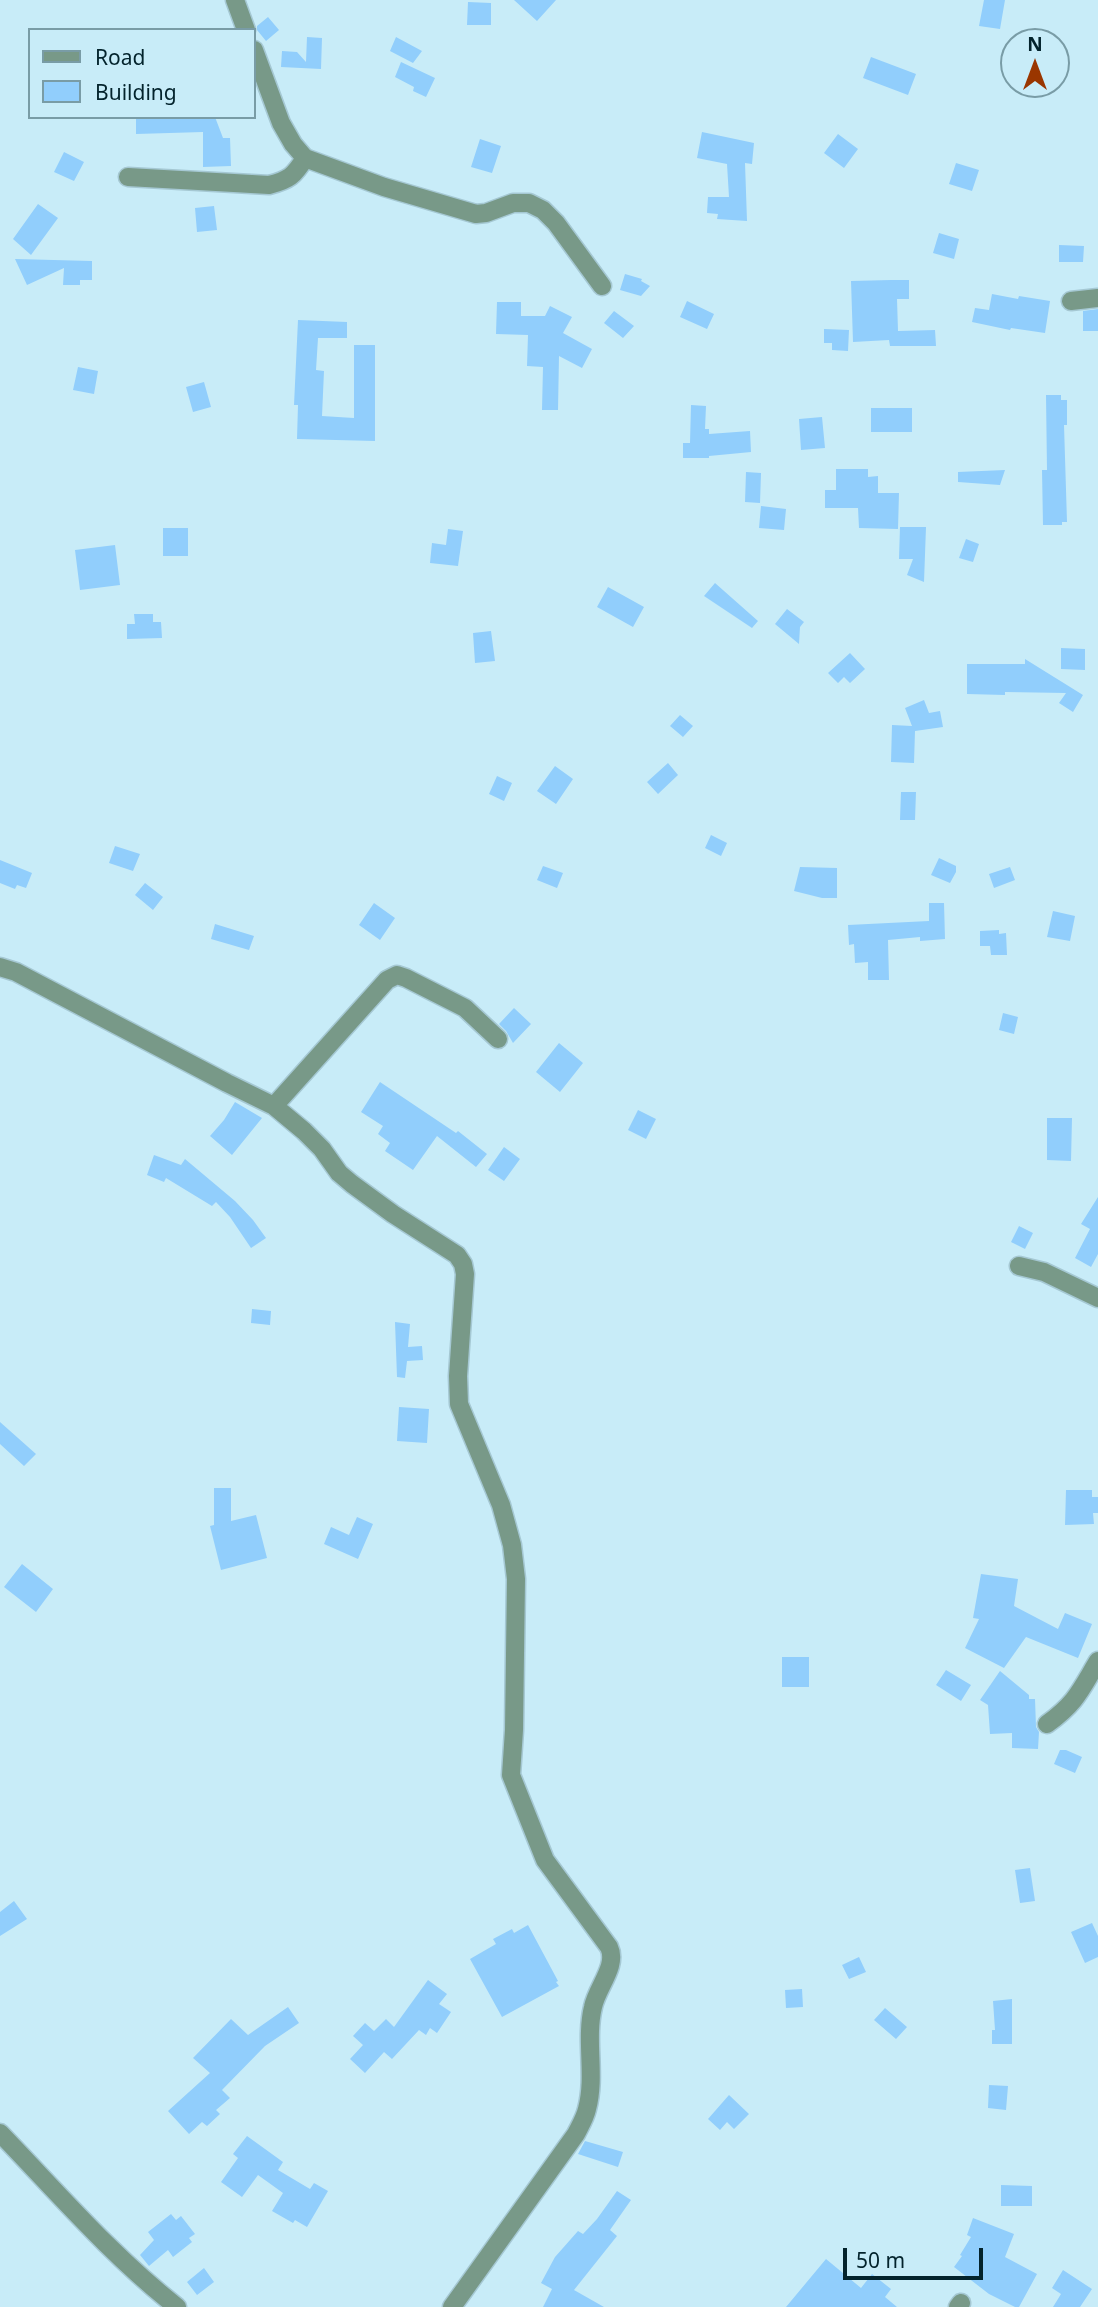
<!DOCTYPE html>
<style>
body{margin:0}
#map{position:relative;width:1098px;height:2307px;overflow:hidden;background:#c8ecf8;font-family:"Noto Sans",sans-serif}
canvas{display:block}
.legend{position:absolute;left:28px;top:28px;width:228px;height:91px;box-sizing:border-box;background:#c8ecf8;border:2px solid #799ca6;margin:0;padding:9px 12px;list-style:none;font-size:21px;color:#03232c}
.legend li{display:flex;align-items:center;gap:14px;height:35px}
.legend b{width:35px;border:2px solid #799ca6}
.north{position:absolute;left:1000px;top:28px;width:70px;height:70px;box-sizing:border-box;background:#c8ecf8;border:2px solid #799ca6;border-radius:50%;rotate:0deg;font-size:19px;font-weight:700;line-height:28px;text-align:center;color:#03232c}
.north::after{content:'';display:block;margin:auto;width:24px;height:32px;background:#9a3600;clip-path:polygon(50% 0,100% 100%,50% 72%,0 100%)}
.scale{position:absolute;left:843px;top:2248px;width:140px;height:32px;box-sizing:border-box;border:4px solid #03232c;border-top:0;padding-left:9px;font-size:21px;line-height:24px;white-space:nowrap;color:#03232c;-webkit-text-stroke:5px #c8ecf8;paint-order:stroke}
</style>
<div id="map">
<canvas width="1098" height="2307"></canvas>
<ul class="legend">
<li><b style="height:9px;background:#789988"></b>Road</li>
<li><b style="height:19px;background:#91cefc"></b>Building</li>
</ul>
<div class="north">N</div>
<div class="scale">50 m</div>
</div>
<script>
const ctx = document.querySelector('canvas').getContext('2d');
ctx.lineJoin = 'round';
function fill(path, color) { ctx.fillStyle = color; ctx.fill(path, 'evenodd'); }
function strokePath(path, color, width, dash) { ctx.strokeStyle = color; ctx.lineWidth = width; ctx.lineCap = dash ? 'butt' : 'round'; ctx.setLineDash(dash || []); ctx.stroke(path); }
fill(new Path2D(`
 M514 0H556L537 21Z
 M984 0H1005L1000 29 979 26Z
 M468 2 491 3V25H467Z
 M268 17 279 30 266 41 257 30V26Z
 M307 37 322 38 321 69 281 67 282 51 297 52 306 62Z
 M396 37 422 51 413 63 390 51Z
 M871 57 916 74 908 95 863 78Z
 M401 62 435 78 426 97 413 91 414 87 395 77Z
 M136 117H215L223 138H230L231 166 203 167V132L136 134Z
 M702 132 754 143 752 164 745 163 747 221 717 219 718 214 707 213 708 197H729L727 164 697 158Z
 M838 134 858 149 844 168 824 153Z
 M480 139 501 146 492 173 471 167Z
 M64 152 84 162 74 181 54 172Z
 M956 163 979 170 972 191 949 184Z
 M38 204 58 218 31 255 13 239Z
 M214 206 217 230 197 232 195 208Z
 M939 233 959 239 954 259 933 253Z
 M1059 245 1084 246 1083 262H1059Z
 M15 259 92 261V280H80V285H63L64 268 27 285Z
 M625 274 642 279 641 281 650 286 641 296 620 290Z
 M891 280H909V299H897L898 331 935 330 936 346H890L889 340 853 342 851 281Z
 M992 294 1018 299 1019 296 1050 301 1045 333 1011 328 1010 330 972 322 975 308 989 310Z
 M687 301 714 314 707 329 680 317Z
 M497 302H521V316H545L550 306 572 317 563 333 592 349 582 368 559 356 558 410H542L543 367 527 366 528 335 496 334Z
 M1098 309V331H1083V311Z
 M614 311 634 326 623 338 604 323Z
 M298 320 347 322V338H318L316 370 324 371 322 416 354 418V345H375V441L297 439 298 405H294Z
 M824 329 849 330 848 351 832 350V343H824Z
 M78 367 98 371 94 394 73 390Z
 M204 382 211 407 193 412 186 387Z
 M1046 395H1061V400H1067V425H1064L1067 522H1062V525H1043L1042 470H1047Z
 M691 405 706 406 705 429H709V434L750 431 751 452 709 456V458H683V443H690Z
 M871 408H912V432H871Z
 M822 417 825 448 801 450 799 419Z
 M836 469H868V477L878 476V493H899L898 529 859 528 858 508H825V490H836Z
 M1005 470 1000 485 958 482V472Z
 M746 472 761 473 760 503 745 502Z
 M761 506 786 509 784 530 759 528Z
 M900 527H926L924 582 907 575 913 559H899Z
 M163 528H188V556H163Z
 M448 529 463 531 458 566 430 563 432 543 446 545Z
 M966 539 979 544 973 562 959 558Z
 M115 545 120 585 80 590 75 550Z
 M715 583 758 621 752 628 704 596Z
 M608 587 644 607 633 627 597 607Z
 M787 609 804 622 800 627 799 644 775 624Z
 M134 614H153V622H161L162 638 127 639V624H135Z
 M491 631 495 661 475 663 473 633Z
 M1061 648 1085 649V670L1061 669Z
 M850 653 865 669 850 683 844 677 838 683 828 673Z
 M1025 659 1083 695 1073 712 1059 703 1066 693 1005 692V695L967 694V664H1025Z
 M924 700 929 713 940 711 943 727 915 731 914 763 891 762 892 725 912 726 905 708Z
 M680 715 693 726 683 737 670 726Z
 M668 763 678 775 658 794 647 782Z
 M555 766 573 779 556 804 537 791Z
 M497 776 512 783 504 801 489 794Z
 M901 792H916L915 820H900Z
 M711 835 727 843 721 856 705 848Z
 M115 846 140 854 133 871 109 863Z
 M939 858 956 866V872L950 883 931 875Z
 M0 860 32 873 26 888 17 885 15 889 0 883Z
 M543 866 563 873 557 888 537 880Z
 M800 867 837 868V898H822L794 891Z
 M1010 867 1015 880 994 888 989 874Z
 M145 883 163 897 153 910 135 895Z
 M374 903 395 918 380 940 359 925Z
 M929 903H944L945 939 920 941V937L888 940 889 980H868V962L855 963 854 944 849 945 848 925 929 921Z
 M1053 911 1075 916 1070 941 1047 937Z
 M215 924 254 936 249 950 211 939Z
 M999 930V934L1006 933 1007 955H991L990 946H980V931Z
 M514 1008 531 1024 513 1043 506 1031 499 1024Z
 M1003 1013 1018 1017 1014 1034 999 1030Z
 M559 1043 583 1063 560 1092 536 1072Z
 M380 1082 456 1133 458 1131 487 1154 476 1167 437 1136 413 1170 385 1151 390 1143 378 1134 383 1126 361 1112Z
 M235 1102 262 1118 232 1155 210 1136 224 1120Z
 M638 1110 656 1119 646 1139 628 1130Z
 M1047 1118H1072L1071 1161 1047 1160Z
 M504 1147 520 1159 504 1181 488 1170Z
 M154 1155 181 1165 185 1159 235 1201 253 1220 266 1238 251 1248 230 1217 216 1202 212 1206 166 1178 164 1182 147 1175Z
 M1098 1197V1254L1091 1267 1075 1258 1090 1229 1081 1224Z
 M1019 1226 1033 1233 1025 1249 1011 1242Z
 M252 1309 271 1311 270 1325 251 1323Z
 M395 1322 410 1324 408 1347 422 1346 423 1360 407 1361 405 1378 397 1377Z
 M399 1407 429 1409 427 1443 397 1441Z
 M0 1422 36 1454 24 1466 0 1444Z
 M214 1488H231V1521L256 1515 267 1558 221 1570 210 1526 214 1525Z
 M1066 1490H1092V1497H1098V1513H1093L1094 1524 1065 1525Z
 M357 1517 373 1524 358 1559 324 1544 331 1527 349 1535Z
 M22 1564 53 1589 36 1612 4 1587Z
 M981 1574 1018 1579 1014 1606 1058 1629 1065 1613 1092 1624 1078 1658 1026 1637 1004 1668 965 1648 979 1619 973 1618Z
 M782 1657H809V1687H782Z
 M946 1670 971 1685 961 1701 936 1685Z
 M1000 1671 1029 1695V1699H1035L1036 1727 1039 1732 1038 1749 1012 1748V1733L990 1734 988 1705 980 1700Z
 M1060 1750H1066L1082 1757 1075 1773 1054 1764Z
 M1030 1868 1035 1901 1020 1903 1015 1870Z
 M14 1901 27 1919 0 1936V1912Z
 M1092 1923 1098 1936V1957L1085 1963 1071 1932Z
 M528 1925 558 1981 556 1982 559 1986 502 2017 470 1959 496 1944 493 1939 512 1929 514 1933Z
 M859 1957 866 1972 849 1979 842 1965Z
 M428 1980 447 1994 439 2004 451 2012 437 2033 430 2028 426 2035 419 2030 392 2059 384 2052 365 2073 350 2059 363 2045 353 2036 365 2023 374 2031 386 2019 394 2027Z
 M802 1989 803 2007 786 2008 785 1990Z
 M1012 1999V2044H992V2030H995L993 2001Z
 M288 2007 299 2023 265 2046 222 2090 230 2098 216 2110 220 2114 207 2126 202 2122 189 2134 168 2111 210 2073 193 2058 231 2019 248 2035Z
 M885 2008 907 2027 896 2039 874 2020Z
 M989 2085 1008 2086 1006 2110 988 2108Z
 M729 2095 749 2114 734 2129 727 2122 720 2130 708 2119Z
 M247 2136 283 2162 278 2170 310 2189 314 2183 328 2191 307 2227 295 2220 293 2223 272 2211 283 2193 258 2175 242 2197 221 2182 238 2158 233 2154Z
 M585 2141 623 2152 618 2167 578 2154Z
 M1001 2185 1032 2186V2206H1001Z
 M617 2191 631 2200 610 2230 617 2236 574 2290 604 2307H543L552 2289 541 2283 555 2257 578 2231 583 2234 597 2219Z
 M171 2214 176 2220 181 2216 195 2234 189 2238 192 2242 173 2257 168 2250 149 2266 140 2255 154 2240 148 2232Z
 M973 2218 1014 2234 1005 2257 1037 2274 1019 2307H1015L989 2294 954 2267 962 2256 960 2255 971 2237 967 2235Z
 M826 2259 861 2288 872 2274 891 2289 885 2297 897 2307H786Z
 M204 2268 214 2282 197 2295 187 2282Z
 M1063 2270 1092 2289 1080 2307H1053L1061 2294 1052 2288Z`), '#91cefc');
const minor = new Path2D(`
 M235 0 246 30
 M254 50 281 123 293 144 305 158 384 187 476 214 486 213 513 203H529L543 210 556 223 602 286
 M128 177 269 185C289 180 294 176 305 158
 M1071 301 1098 298
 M0 967 16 972 227 1083 274 1106 304 1131 322 1149 339 1173 352 1184 393 1214 457 1255 463 1264 465 1274 458 1376 459 1404 501 1505 512 1545 516 1579 514 1730 511 1775 545 1860 609 1947C618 1966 597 1987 593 2007 585 2040 596 2076 587 2109 585 2118 580 2126 576 2134L452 2307
 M274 1106 387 980 397 975 406 978 465 1008 498 1039
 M1019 1266 1044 1272 1098 1298
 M1047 1724C1076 1703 1080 1691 1098 1661
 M0 2133C57 2192 112 2256 177 2307
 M958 2307 961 2303`);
strokePath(minor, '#a5c8d3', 21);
strokePath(minor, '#789988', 18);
</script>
